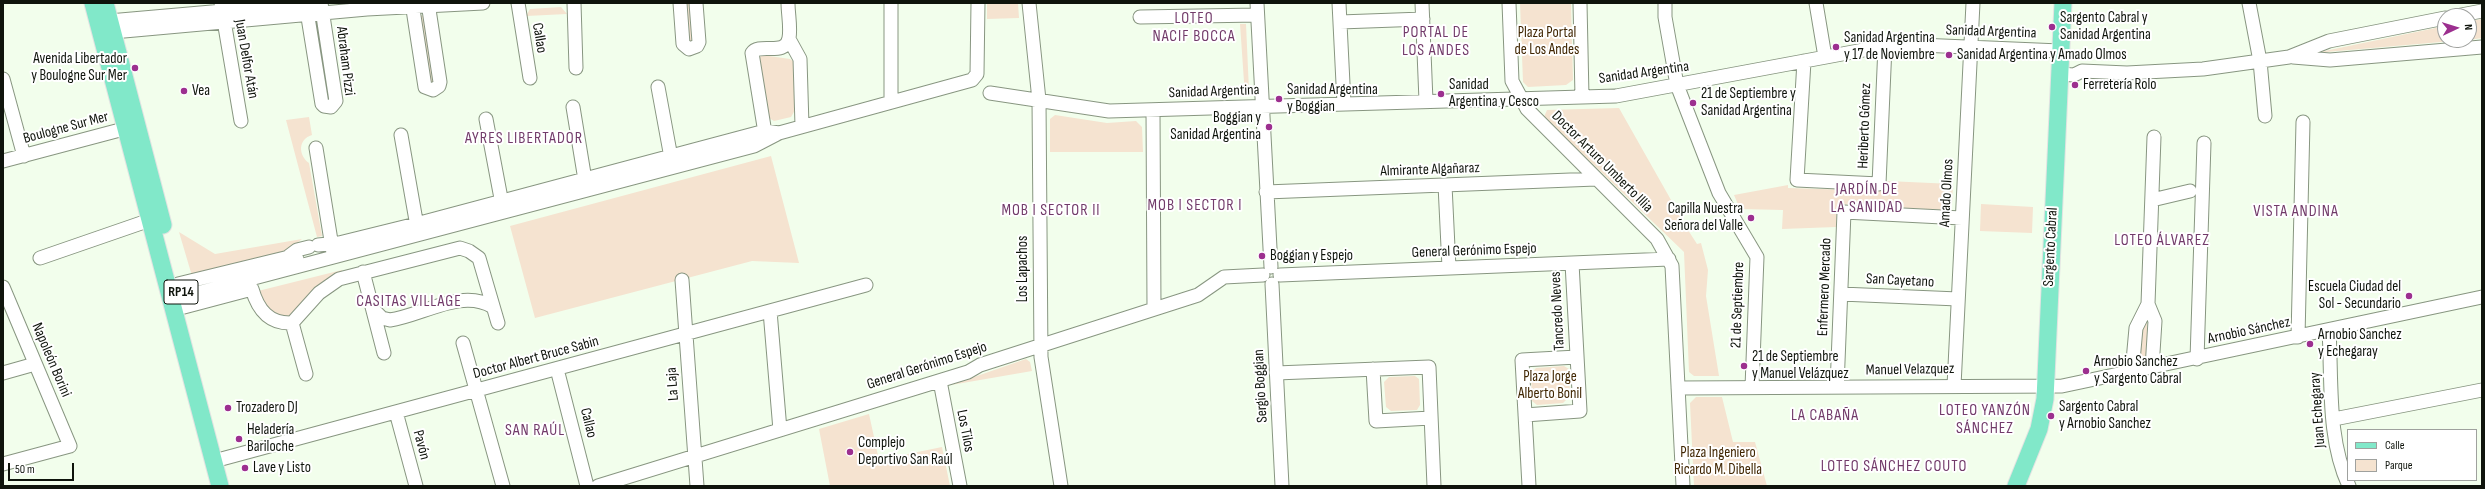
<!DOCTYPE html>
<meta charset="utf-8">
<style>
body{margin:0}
#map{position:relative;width:2485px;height:489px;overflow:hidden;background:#f2feec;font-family:"Sofia Sans Condensed",sans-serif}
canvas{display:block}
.frame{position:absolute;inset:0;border:4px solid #0f140c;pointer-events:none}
.legend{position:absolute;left:2347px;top:429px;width:130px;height:52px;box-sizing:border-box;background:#fff;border:1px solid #9fa19e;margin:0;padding:5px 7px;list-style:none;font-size:12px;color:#0f140c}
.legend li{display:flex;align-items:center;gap:8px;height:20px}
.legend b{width:20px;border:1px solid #9fa19e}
.north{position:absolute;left:2437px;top:8px;width:40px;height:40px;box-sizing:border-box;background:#fff;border:1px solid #9fa19e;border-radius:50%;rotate:86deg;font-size:11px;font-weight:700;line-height:16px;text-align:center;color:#0f140c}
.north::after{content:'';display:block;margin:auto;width:14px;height:18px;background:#9c2f8f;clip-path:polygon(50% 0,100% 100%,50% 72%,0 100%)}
.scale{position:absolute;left:8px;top:463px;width:66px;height:18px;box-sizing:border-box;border:2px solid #0f140c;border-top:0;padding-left:5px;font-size:12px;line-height:14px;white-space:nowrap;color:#0f140c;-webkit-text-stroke:3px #fff;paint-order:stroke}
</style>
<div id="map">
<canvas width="2485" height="489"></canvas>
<div class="frame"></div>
<ul class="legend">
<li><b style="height:5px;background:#81e8c9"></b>Calle</li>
<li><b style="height:11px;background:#f5e3d0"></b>Parque</li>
</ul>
<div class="north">N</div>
<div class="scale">50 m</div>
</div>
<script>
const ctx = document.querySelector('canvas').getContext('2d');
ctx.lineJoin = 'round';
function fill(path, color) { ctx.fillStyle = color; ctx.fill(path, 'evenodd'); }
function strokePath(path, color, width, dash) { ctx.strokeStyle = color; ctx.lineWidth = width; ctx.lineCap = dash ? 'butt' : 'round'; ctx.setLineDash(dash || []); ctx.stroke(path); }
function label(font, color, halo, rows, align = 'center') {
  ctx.font = font + ' "Sofia Sans Condensed",sans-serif'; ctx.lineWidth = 4; ctx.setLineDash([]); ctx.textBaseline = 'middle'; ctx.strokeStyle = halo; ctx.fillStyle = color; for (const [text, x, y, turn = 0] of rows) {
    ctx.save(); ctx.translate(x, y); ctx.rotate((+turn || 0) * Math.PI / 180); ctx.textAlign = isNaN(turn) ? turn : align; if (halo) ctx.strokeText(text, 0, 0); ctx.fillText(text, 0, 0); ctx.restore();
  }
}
fill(new Path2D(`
 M685 3H692L695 42 689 45Z
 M987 3H1018L1019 18 987 19Z
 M1520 3H1571L1573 80 1566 85 1528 87 1523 82Z
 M561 7 567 14 526 16 530 9Z
 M421 15 424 17 436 83 430 86 419 16Z
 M2482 19V38L2469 40V21Z
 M315 24H318L333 100 329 104Z
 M1240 24H1246L1249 91 1245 96Z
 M2445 26V40H2464L2315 53Z
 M762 55 790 59 794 62 795 110 791 117 774 121 769 118 759 58Z
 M1619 108 1688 230 1697 244 1701 243 1708 270 1706 296 1719 376H1694L1689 372 1684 252 1544 117 1547 110Z
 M1055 115 1107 123 1136 121 1142 127 1143 152H1050V119Z
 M309 117 312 135C298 139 298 155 309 163L322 236 317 237 286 120Z
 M771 156 799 263 752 261 535 318 510 226Z
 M1887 181 1953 184 1952 204 1944 210 1837 204 1836 227 1782 229 1783 210 1740 209 1734 195 1788 185V188L1887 191Z
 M1981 204 2033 207 2032 233 1980 231Z
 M179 232 215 254 302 239 288 250 192 276Z
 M342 270V273L292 318 271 314 258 291Z
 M2147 320V359L2140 360 2141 325Z
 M1026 359 1030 362 1032 371 951 385Z
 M1564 366 1569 369 1570 396 1563 403 1537 405 1532 401 1531 374 1536 368Z
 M1415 376 1419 379 1420 405 1417 410 1391 411 1386 407 1384 382 1389 377Z
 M1696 397H1722L1733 442H1755L1767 486H1694L1690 403Z
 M869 414 879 460 942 447 950 486H830L819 429Z`), '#f5e3d0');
const minor = new Path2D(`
 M221 3 241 121
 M412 3 425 87 433 90 439 86 440 82 428 3
 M518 3 530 78
 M574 3 576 68
 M680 3 683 44 689 49 697 46 699 42 696 3
 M1029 3 1039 100 1041 357 1061 486
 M1257 3 1271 267
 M1339 3 1344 104
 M1422 3 1426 101
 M1509 3 1512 81 1527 109 1657 239 1672 266 1683 486
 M1580 3 1582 97
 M1665 3V17L1677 85 1719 193 1757 257 1752 387
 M1816 3 1825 57
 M2249 3 2260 61 2265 116
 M306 5 322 104 324 106 331 107 336 101 321 3
 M2456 16 2482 11
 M1140 17 1257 15
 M109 21 314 3
 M1340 22 1423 19
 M113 32 367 9 483 3
 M789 39 800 59 802 126
 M2293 57 2330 60 2482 47
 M1804 61 1797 180 1879 184 1885 46
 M2059 74 2074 75 2082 71 2127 73 2203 69 2289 57 2329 41 2445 18
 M3 79 24 156
 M658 87 672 163
 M990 93 1109 111 1616 96 1896 44 2060 51
 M891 102V3
 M573 107 586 186
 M1153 110 1154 309
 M486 119 503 209
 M401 135 418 232
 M766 139 752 53C759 42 786 57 789 38 791 27 788 14 788 3
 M316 148 333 253
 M3 161 135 126
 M1445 185 1449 268
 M1266 192 1596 179
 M2152 200 2190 191
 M318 245 339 243 416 224 765 131 779 133
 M289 256 297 250 309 247
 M40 258 150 220
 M363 272 384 353
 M1280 275 1669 259
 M682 280 697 486
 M178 284 293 256 297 259 298 264
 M1272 284 1282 486
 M3 287 70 446 3 464
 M1841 294 1958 299
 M182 297 754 146 779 133 972 80 977 74 978 3
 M2148 304 2155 321 2152 368
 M184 307 252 289C258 310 269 324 292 323L319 293 339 279 460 248 469 251 479 258 498 323
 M373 309 382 318 390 320C423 315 462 288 493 307
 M770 311 780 430
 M292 323 306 374
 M2329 330C2332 382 2327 439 2349 486
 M2298 337 2303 122
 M463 343 503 486
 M2197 359 2204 143
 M557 369 587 486
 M1373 369 1376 421 1431 418
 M2132 372 2136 328 2148 304 2154 137
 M3 373 35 364
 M1276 373 1429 367 1434 486
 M940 381 960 486
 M1954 386 1973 3
 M1837 387 1844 212 1962 218
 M1678 388 2062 386 2482 297
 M396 412 416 486
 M1525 415 1580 411 1572 263
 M2334 419 2482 390
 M214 461 866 285
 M598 486 968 372 980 365 1198 295 1224 277 1263 275
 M1529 486 1522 360 1577 357`);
const major = new Path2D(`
 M93 3 220 486
 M106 7 163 225
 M2016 486 2039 429 2045 399 2063 3`);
strokePath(minor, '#889681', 15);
strokePath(major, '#e2e3e2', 19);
strokePath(minor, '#fff', 13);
strokePath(major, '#81e8c9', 17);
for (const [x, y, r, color] of [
 [2052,27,4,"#9c2f8f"],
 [1836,47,4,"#9c2f8f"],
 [1949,55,4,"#9c2f8f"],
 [135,68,4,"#9c2f8f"],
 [2075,85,4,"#9c2f8f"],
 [184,91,4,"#9c2f8f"],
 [1441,94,4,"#9c2f8f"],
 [1279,99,4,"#9c2f8f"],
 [1693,103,4,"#9c2f8f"],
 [1269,127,4,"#9c2f8f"],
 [1751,218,4,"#9c2f8f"],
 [1262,256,4,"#9c2f8f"],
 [2409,296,4,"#9c2f8f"],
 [2310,344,4,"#9c2f8f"],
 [1744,366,4,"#9c2f8f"],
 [2086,371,4,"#9c2f8f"],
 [228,408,4,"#9c2f8f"],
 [2051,416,4,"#9c2f8f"],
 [239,439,4,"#9c2f8f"],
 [850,452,4,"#9c2f8f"],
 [245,468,4,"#9c2f8f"]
]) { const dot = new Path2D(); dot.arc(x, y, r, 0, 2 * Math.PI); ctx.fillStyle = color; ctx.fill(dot); strokePath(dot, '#fff', 1.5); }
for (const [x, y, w] of [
 [181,292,34]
]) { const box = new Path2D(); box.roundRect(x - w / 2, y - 12, w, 24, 3); ctx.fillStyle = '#fff'; ctx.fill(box); strokePath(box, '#0f140c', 1); }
label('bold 14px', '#0f140c', null, [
 ["RP14",181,292]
]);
label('15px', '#0f140c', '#fff', [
 ["Sargento Cabral y",2060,18],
 ["Sanidad Argentina",2060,35],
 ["Sanidad Argentina",1844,38],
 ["y 17 de Noviembre",1844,55],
 ["Sanidad Argentina y Amado Olmos",1957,55],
 ["Avenida Libertador",127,59,"right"],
 ["y Boulogne Sur Mer",127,76,"right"],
 ["Sanidad",1449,85],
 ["Argentina y Cesco",1449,102],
 ["Ferretería Rolo",2083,85],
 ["Sanidad Argentina",1287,90],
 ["y Boggian",1287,107],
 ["Vea",192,91],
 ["21 de Septiembre y",1701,94],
 ["Sanidad Argentina",1701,111],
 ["Boggian y",1261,118,"right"],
 ["Sanidad Argentina",1261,135,"right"],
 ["Capilla Nuestra",1743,209,"right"],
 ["Señora del Valle",1743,226,"right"],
 ["Boggian y Espejo",1270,256],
 ["Escuela Ciudad del",2401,287,"right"],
 ["Sol - Secundario",2401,304,"right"],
 ["Arnobio Sanchez",2318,335],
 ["y Echegaray",2318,352],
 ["21 de Septiembre",1752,357],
 ["y Manuel Velázquez",1752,374],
 ["Arnobio Sanchez",2094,362],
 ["y Sargento Cabral",2094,379],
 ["Sargento Cabral",2059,407],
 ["y Arnobio Sanchez",2059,424],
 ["Trozadero DJ",236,408],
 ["Heladería",247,430],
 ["Bariloche",247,447],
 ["Complejo",858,443],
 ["Deportivo San Raúl",858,460],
 ["Lave y Listo",253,468]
], 'left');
label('15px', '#0f140c', '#fff', [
 ["Sanidad Argentina",1991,32,2],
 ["Callao",539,38,80],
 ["Juan Delfor Atán",246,59,80],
 ["Abraham Pizzi",345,61,83],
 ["Sanidad Argentina",1644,73,-8],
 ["Sanidad Argentina",1214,92,-2],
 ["Heriberto Gómez",1865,126,-88],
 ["Boulogne Sur Mer",66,128,-15],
 ["Doctor Arturo Umberto Illia",1602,162,45],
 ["Almirante Algañaraz",1430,170,-2],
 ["Amado Olmos",1947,193,-87],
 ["Sargento Cabral",2051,247,-87],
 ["General Gerónimo Espejo",1474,251,-2],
 ["Los Lapachos",1023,269,-90],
 ["San Cayetano",1900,281,3],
 ["Enfermero Mercado",1825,287,-88],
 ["21 de Septiembre",1738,305,-88],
 ["Tancredo Neves",1558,311,-93],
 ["Arnobio Sánchez",2249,331,-12],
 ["Doctor Albert Bruce Sabin",536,358,-15],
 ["Napoleón Borini",51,360,67],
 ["General Gerónimo Espejo",927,366,-18],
 ["Manuel Velazquez",1910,370,-1],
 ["La Laja",673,384,-94],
 ["Sergio Boggian",1261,386,-93],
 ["Juan Echegaray",2318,410,-94],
 ["Callao",588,423,76],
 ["Los Tilos",965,431,79],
 ["Pavón",421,445,75]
]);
label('15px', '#402602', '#fff', [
 ["Plaza Portal",1547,33],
 ["de Los Andes",1547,50],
 ["Plaza Jorge",1550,377],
 ["Alberto Bonil",1550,394],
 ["Plaza Ingeniero",1718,453],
 ["Ricardo M. Dibella",1718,470]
]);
ctx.letterSpacing = '1px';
label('16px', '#723b6a', '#fff', [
 ["LOTEO",1194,19],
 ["NACIF BOCCA",1194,37],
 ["PORTAL DE",1436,33],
 ["LOS ANDES",1436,51],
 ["AYRES LIBERTADOR",524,139],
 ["JARDÍN DE",1867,190],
 ["LA SANIDAD",1867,208],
 ["MOB I SECTOR I",1195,206],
 ["MOB I SECTOR II",1051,211],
 ["VISTA ANDINA",2296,212],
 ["LOTEO ÁLVAREZ",2162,241],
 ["CASITAS VILLAGE",409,302],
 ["LOTEO YANZÓN",1985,411],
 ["SÁNCHEZ",1985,429],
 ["LA CABAÑA",1825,416],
 ["SAN RAÚL",535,431],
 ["LOTEO SÁNCHEZ COUTO",1894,467]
]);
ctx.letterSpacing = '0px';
</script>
